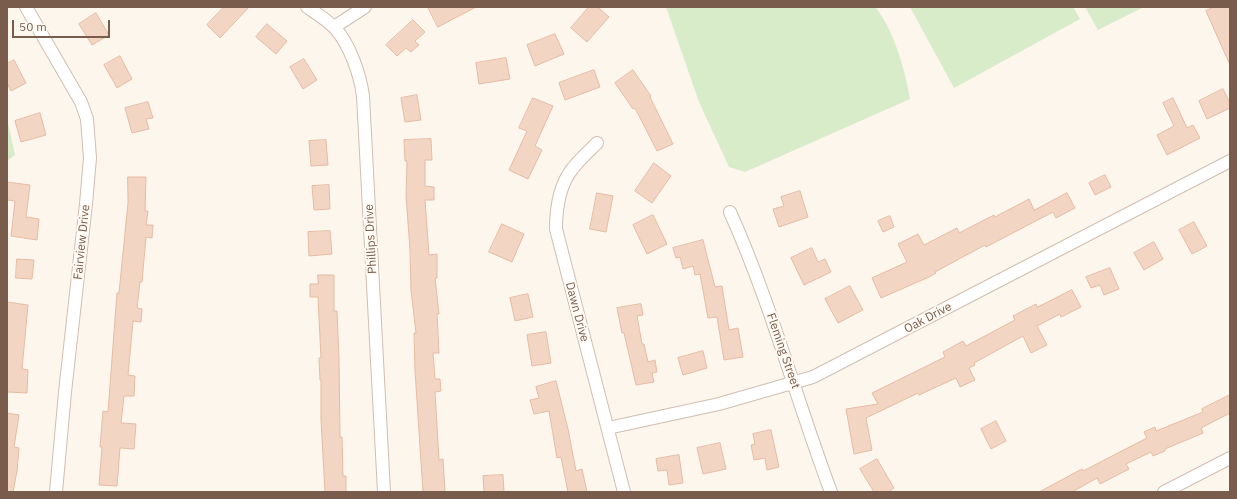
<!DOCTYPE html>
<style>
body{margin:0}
#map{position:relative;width:1237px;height:499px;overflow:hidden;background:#fdf6ec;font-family:"IBM Plex Sans",sans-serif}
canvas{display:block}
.frame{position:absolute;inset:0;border:8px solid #7a5c4d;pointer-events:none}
.scale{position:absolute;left:12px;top:20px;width:98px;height:18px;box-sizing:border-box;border:2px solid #7a5c4d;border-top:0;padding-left:5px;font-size:12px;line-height:14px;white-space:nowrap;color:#7a5c4d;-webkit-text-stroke:3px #fffaf3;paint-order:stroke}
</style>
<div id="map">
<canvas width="1237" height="499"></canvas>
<div class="frame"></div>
<div class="scale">50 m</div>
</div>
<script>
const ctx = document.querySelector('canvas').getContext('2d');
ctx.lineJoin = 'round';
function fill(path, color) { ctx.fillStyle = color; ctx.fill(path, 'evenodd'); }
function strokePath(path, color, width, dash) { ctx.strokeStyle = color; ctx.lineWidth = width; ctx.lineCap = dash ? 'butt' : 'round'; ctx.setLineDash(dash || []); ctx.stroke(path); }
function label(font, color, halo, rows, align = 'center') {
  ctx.font = font + ' "IBM Plex Sans",sans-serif'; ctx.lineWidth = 4; ctx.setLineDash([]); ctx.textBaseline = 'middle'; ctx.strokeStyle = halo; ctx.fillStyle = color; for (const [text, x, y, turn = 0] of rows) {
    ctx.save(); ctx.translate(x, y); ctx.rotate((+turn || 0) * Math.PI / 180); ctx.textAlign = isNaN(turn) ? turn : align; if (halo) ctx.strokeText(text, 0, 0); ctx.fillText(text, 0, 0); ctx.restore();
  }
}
fill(new Path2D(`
 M666 7H875C893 27 906 73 910 99L745 172 729 167 699 102Z
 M910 7H1073L1080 19 954 88Z
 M1085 7H1144L1098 30Z
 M7 118 15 155 7 161Z`), '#d8ecc9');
const building = new Path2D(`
 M224 7H249L220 38 207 25Z
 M428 7H476L438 27Z
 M589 7H598L609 17 587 42 571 28Z
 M1214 7H1230V65L1206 11Z
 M96 13 109 35 92 45 79 24Z
 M413 20 425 32 415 41 419 45 411 52 406 48 397 56 386 45Z
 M267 24 287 41 276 54 256 37Z
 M555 34 564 54 535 66 527 45Z
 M120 56 132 79 117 88 104 65Z
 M506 58 510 79 479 84 476 63Z
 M304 59 317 80 303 89 290 67Z
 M14 60 26 83 11 91 7 83V64Z
 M594 70 600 87 565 100 559 83Z
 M633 70 651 96 650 97 673 144 657 151 635 108 633 109 615 83Z
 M1223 89 1230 103V108L1207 119 1199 101Z
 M417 95 421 120 405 122 401 98Z
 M533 98 553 106 535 146 542 150 528 179 509 170 527 131 519 128Z
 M1173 98 1187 128 1193 125 1200 138 1167 155 1157 135 1174 126 1163 103Z
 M148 102 153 118 146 119 149 129 132 133 125 108Z
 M40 113 46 135 21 142 15 121Z
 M431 139 432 160H425V186L434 187V200H425L429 255 437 254V278H435L439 314H437L439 353H433L435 379H440L441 391 435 392 439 460 443 459 445 492H423L415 371 414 333H416L411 290 410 249 406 196 407 161H405L404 140Z
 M326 140 328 165 311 166 309 141Z
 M654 163 671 176 652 203 635 191Z
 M1105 175 1111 187 1095 195 1089 183Z
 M128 177H146L145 211H148L146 225H153L152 238 146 237 142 282H140L137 308 142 309 141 322 133 321 128 375 135 376 134 396H124L121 423 136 424 134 449 120 448 117 486 99 485 102 447H100L103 411 108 412 117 293H119L128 203Z
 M7 182 30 185 26 217 39 219 37 240 11 236 15 201 7 200Z
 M329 185 330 209 314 210 312 186Z
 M800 191 808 217 779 227 773 209 784 206 781 197Z
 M597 193 613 196 606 232 590 229Z
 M1067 193 1075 208 1056 218 1053 212 986 247 985 245 935 272 936 273 929 277 881 298 872 278 907 262 898 244 918 234 924 245 957 228 959 233 994 215 995 217 1029 199 1034 210Z
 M653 215 667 244 647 254 633 225Z
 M890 216 894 227 883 232 878 221Z
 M1194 222 1207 246 1192 254 1179 230Z
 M502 224 524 234 512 262 489 252Z
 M330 231 332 254 309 256 308 232Z
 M703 240 715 287 722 286 729 330 738 328 743 357 724 360 717 317 708 318 700 274 695 275 693 266 683 269 680 257 676 258 673 248Z
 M1154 242 1163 259 1144 270 1134 253Z
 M812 248 818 262 825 259 831 272 804 285 791 258Z
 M17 259 34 260 32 279 16 278Z
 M1110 268 1119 289 1104 295 1100 285 1091 288 1086 277Z
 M318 275H334V311H337L339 358 340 437H342L343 476H346V492H325L321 420V380H320L319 358H321L318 297H310V284H318Z
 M850 286 863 310 838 323 825 299Z
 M1072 290 1081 307 1061 317 1060 314 1037 326 1047 345 1031 353 1023 336 974 363 975 365 969 368 975 380 960 387 956 378 919 395 918 393 866 418 872 450 854 454 846 409 878 404 872 393 945 357 943 352 963 341 966 346 1015 320 1013 316 1036 304 1037 307Z
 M528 294 533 317 515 321 510 298Z
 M7 302 28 305 22 369 28 370 27 393 7 392Z
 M641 304 643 315 637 316 642 344H644L648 362 655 360 657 372 652 373 654 382 636 385 624 333H622L617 308Z
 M546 332 551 363 532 366 527 335Z
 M703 351 707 368 683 375 678 358Z
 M556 381 568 429 576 471 582 469 587 492H568L561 457 557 458 549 411 534 414 530 400 539 398 536 387Z
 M1230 395V413L1201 428 1203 433 1165 449V451L1153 456 1151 452 1126 464 1129 469 1100 484 1097 478 1072 492H1039L1082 469 1083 471 1147 438 1144 432 1155 427 1156 431 1203 412 1202 409Z
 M7 413 19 415 14 447 19 448 17 471 13 492H7Z
 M996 421 1006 441 991 449 981 429Z
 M771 430 779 467 767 470 765 458 754 460 751 445 755 444 753 434Z
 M720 443 726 469 703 474 697 448Z
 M679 455 683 483 669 485 667 470 658 471 656 459Z
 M877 459 894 488 888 492H874L860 469Z
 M503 475 504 492H484L483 476Z`);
fill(building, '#f3d5c3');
strokePath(building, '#e6bba3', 1);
const minor = new Path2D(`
 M26 7 81 102 87 119 90 158 86 204 65 392 56 492
 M307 7C316 13 327 20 335 28 350 45 360 74 363 96L384 492
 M334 27 365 7
 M597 143C589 151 580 159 573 168 559 185 556 208 556 229L624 492
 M730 212C771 303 796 399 831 492
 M608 428 719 404 813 377 1230 161
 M1164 492 1230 458`);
strokePath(minor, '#d1beb0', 14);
strokePath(minor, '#fff', 12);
label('12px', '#7a5c4d', '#fffaf3', [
 ["Phillips Drive",371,239,-93],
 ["Fairview Drive",82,242,-84],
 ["Dawn Drive",577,312,75],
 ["Oak Drive",928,318,-28],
 ["Fleming Street",783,351,71]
]);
</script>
